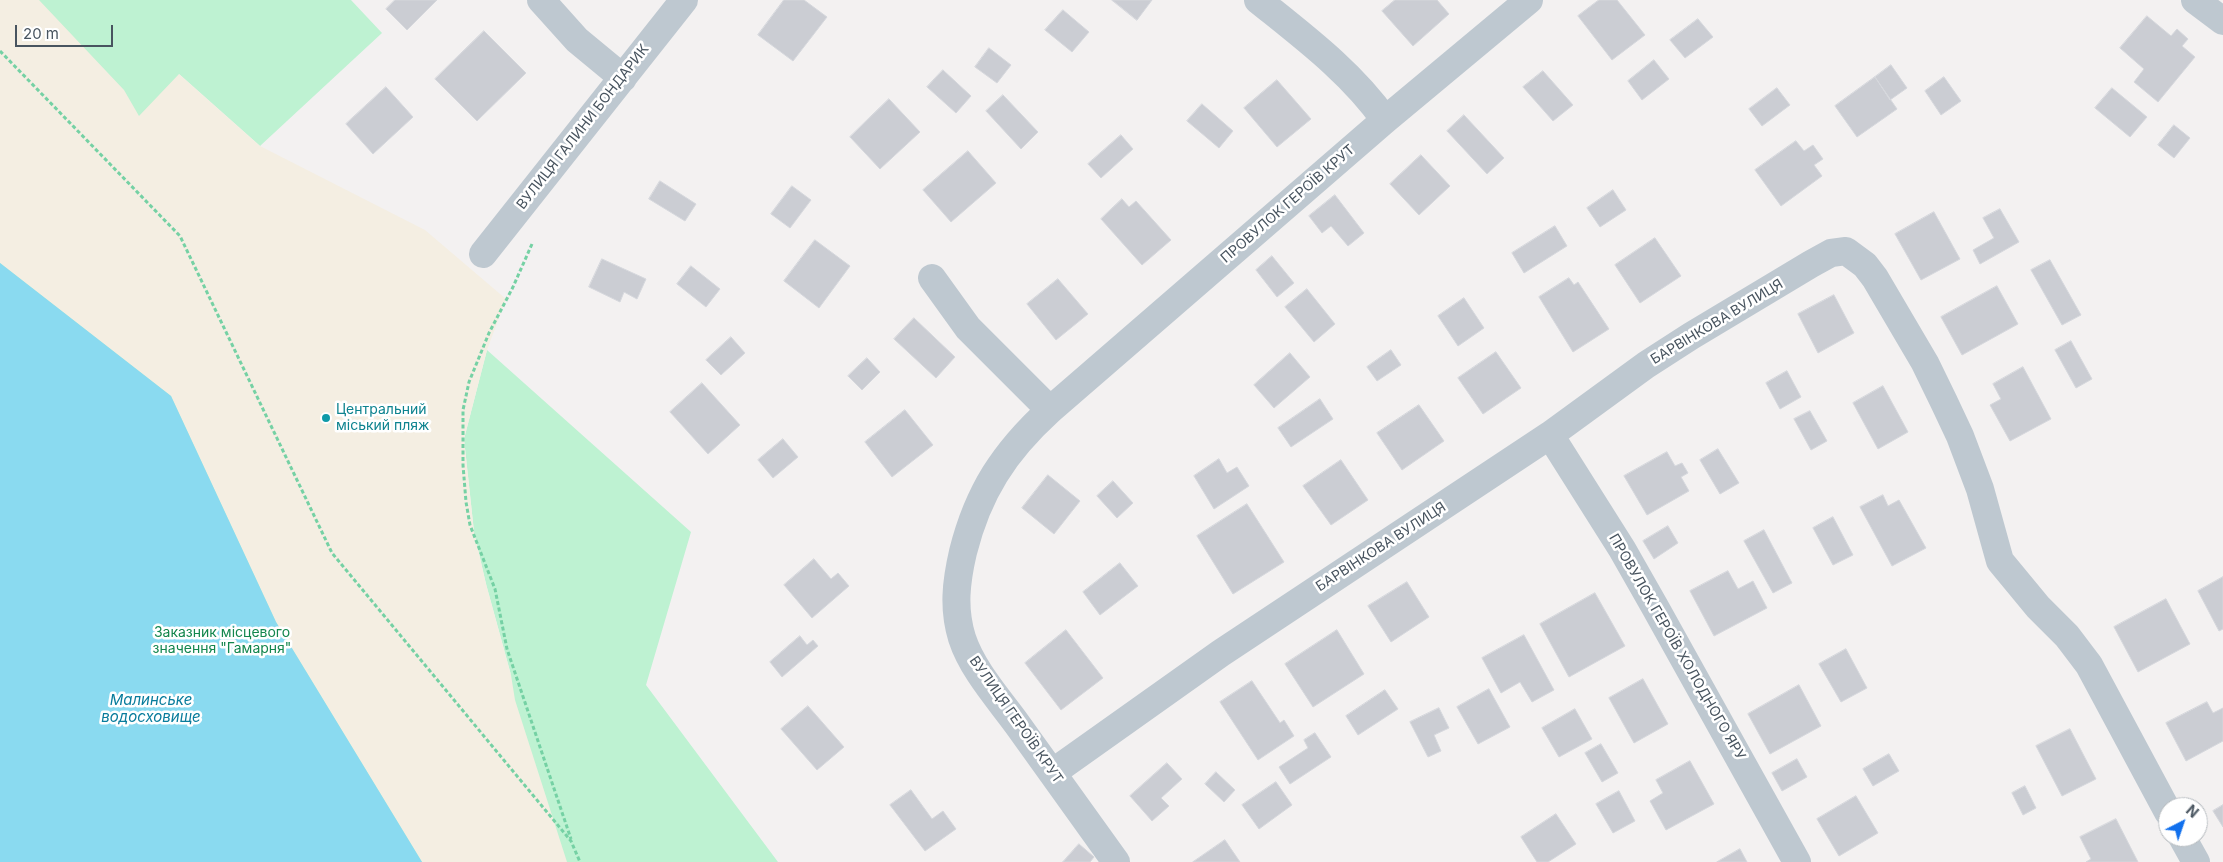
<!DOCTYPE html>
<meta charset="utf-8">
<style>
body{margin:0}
#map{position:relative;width:2223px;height:862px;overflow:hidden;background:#f3f1f1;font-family:Inter,sans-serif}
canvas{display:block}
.north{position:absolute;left:2158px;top:797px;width:50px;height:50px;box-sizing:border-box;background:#fff;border:1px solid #b6bbbf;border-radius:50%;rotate:41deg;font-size:14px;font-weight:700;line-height:20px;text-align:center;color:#48545f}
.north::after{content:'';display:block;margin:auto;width:18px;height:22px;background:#1170ed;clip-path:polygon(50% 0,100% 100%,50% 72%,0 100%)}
.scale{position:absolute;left:15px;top:25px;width:98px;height:22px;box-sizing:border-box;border:2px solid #48545f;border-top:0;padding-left:6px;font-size:15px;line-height:18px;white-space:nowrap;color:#48545f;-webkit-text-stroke:4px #fff;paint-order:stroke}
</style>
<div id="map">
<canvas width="2223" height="862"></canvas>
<div class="north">N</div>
<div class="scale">20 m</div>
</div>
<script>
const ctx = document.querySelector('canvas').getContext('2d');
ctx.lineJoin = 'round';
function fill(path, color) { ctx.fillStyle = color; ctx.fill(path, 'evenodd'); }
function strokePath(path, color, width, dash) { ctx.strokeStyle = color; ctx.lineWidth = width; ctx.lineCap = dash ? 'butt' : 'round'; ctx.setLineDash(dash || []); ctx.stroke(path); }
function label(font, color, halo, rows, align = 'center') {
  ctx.font = font + ' Inter,sans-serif'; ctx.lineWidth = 5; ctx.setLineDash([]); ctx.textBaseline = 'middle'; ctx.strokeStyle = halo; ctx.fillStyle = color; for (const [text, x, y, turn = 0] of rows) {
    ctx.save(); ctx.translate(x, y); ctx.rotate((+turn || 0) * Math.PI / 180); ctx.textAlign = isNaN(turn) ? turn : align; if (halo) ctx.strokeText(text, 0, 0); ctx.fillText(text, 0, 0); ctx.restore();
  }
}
fill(new Path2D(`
 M0 0H351L382 33 260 146 179 74 511 675 486 584 474 532 464 439 487 350 691 532 646 685 778 862H0Z`), '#bef2d2');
fill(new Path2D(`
 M0 0H39L124 90 139 116 179 74 260 146 425 230 506 299 487 350 464 439 474 532 486 584 511 675 515 700 567 862H422L276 622 171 396 0 263Z`), '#f4eee2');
fill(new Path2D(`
 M0 263 171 396 276 622 422 862H0Z`), '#8adaf0');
const building = new Path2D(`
 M395 0H437L407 30 386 9Z
 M784 0H804L827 17 793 61 758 35Z
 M1112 0H1152L1137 20Z
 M1395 0H1437L1449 14 1413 46 1382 11Z
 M1599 0H1617L1645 35 1612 60 1578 16Z
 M1063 10 1089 32 1072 52 1045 30Z
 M2147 16 2171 36 2177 29 2188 39 2182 46 2195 57 2158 102 2134 82 2144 69 2120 48Z
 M1698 19 1713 37 1685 58 1670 40Z
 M484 31 526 73 477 121 435 79Z
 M989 48 1011 65 997 83 975 67Z
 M1654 60 1669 79 1642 100 1628 81Z
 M1891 65 1907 88 1890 100 1875 77Z
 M943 70 971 96 956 113 927 87Z
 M1543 71 1573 105 1553 121 1523 87Z
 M1875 77 1897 109 1857 137 1835 106Z
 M1944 77 1961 101 1941 115 1925 91Z
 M1277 80 1311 119 1277 147 1244 108Z
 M386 87 413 117 373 154 346 124Z
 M1777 88 1790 105 1762 126 1749 109Z
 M2112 88 2147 117 2130 137 2095 108Z
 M1003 95 1038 132 1021 149 986 111Z
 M889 99 920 132 880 169 850 137Z
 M1202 104 1233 131 1219 148 1187 121Z
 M1464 115 1504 158 1487 174 1447 131Z
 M2174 125 2190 138 2174 158 2158 145Z
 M1121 135 1133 149 1101 178 1088 164Z
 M1796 141 1804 151 1813 145 1823 159 1814 165 1822 176 1781 206 1755 170Z
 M968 151 996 183 951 222 923 190Z
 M1421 155 1450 186 1419 215 1390 184Z
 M660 181 696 204 685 221 649 199Z
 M792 186 811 200 790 228 771 214Z
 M1613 190 1626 210 1600 227 1587 208Z
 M1335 195 1364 233 1348 246 1331 226 1322 233 1309 216Z
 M1122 199 1129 207 1136 201 1171 240 1142 265 1101 219Z
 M2000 209 2019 242 1980 264 1973 250 1994 238 1983 218Z
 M1934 212 1960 259 1921 280 1895 234Z
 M1555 226 1567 246 1524 273 1512 253Z
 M1655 238 1681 276 1640 303 1615 265Z
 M815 240 850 266 819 308 784 281Z
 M1272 256 1294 283 1277 297 1256 270Z
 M602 259 646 279 637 299 624 292 620 302 589 287Z
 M2050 260 2081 315 2062 325 2031 270Z
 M691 266 720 289 706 307 677 284Z
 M1569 278 1574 285 1578 282 1609 329 1573 352 1539 297Z
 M1058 279 1088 314 1056 340 1027 304Z
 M1997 286 2018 324 1962 355 1941 317Z
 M1307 289 1335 324 1314 342 1285 307Z
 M1834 295 1854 333 1818 353 1798 314Z
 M1464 298 1484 328 1458 346 1438 316Z
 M914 318 955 357 936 378 894 339Z
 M731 337 745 353 721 375 706 360Z
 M2071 341 2092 379 2076 388 2055 350Z
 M1391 350 1401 365 1377 381 1367 367Z
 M1496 352 1521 388 1483 414 1458 378Z
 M1290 353 1310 377 1274 408 1254 385Z
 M867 358 880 372 862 390 848 376Z
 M2023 367 2051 419 2010 441 1990 405 2001 399 1993 384Z
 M1787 371 1801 397 1780 409 1766 383Z
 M702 383 740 425 708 454 670 412Z
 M1883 386 1908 432 1878 449 1853 403Z
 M1320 399 1333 419 1291 447 1278 428Z
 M1419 405 1444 441 1402 470 1377 433Z
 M905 410 933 445 892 477 865 442Z
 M1810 411 1827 441 1811 450 1794 419Z
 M783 439 798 457 773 478 758 460Z
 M1718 449 1739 483 1720 494 1700 460Z
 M1667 452 1675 466 1682 463 1688 473 1681 477 1689 491 1647 515 1624 476Z
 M1219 459 1227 473 1237 467 1249 486 1214 509 1194 476Z
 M1341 460 1368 500 1331 525 1303 486Z
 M1048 475 1080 501 1054 534 1022 508Z
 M1113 481 1133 503 1117 518 1097 496Z
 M1883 495 1888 506 1899 500 1926 548 1892 566 1860 507Z
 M1247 504 1284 562 1233 594 1197 536Z
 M1833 517 1853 555 1833 565 1813 528Z
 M1668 526 1678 543 1654 559 1643 541Z
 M1764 530 1792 583 1773 593 1744 541Z
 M814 559 831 579 838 573 849 586 812 618 784 585Z
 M1120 563 1138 586 1100 615 1083 592Z
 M1728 571 1738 589 1753 581 1767 608 1714 636 1690 591Z
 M2223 577V629L2219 631 2198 591Z
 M1407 582 1429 617 1391 642 1368 606Z
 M1595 593 1625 646 1569 677 1540 624Z
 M2166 599 2190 644 2138 672 2114 627Z
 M1066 630 1103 678 1061 710 1025 663Z
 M1337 630 1364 674 1313 707 1285 664Z
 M1524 635 1554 690 1532 702 1520 682 1501 693 1482 658Z
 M800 636 807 645 813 640 818 646 782 677 770 662Z
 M1846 649 1867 688 1841 702 1819 664Z
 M1643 679 1668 724 1634 743 1609 698Z
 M1252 681 1280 723 1284 720 1294 736 1258 760 1220 702Z
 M1799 685 1821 726 1770 754 1748 714Z
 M1489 689 1510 727 1478 744 1457 707Z
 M1385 690 1398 709 1358 735 1346 716Z
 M2207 702 2213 713 2223 708V741L2186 761 2166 723Z
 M808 706 844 747 817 770 781 729Z
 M1439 708 1449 728 1434 735 1441 751 1428 757 1410 722Z
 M1575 709 1592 739 1559 757 1542 728Z
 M2070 729 2096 779 2062 796 2036 746Z
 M1315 733 1331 757 1290 784 1279 767 1308 748 1304 740Z
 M1601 744 1618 773 1602 782 1585 753Z
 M1889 754 1899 771 1873 786 1863 769Z
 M1797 759 1807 777 1782 791 1772 773Z
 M1690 761 1714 804 1666 830 1650 801 1663 793 1656 780Z
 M1167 763 1182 779 1161 798 1169 806 1152 821 1130 796Z
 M1216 772 1235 790 1224 802 1205 784Z
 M1276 782 1292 805 1259 829 1242 805Z
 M2025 786 2036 808 2023 815 2012 793Z
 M911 790 932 819 943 811 956 829 925 851 890 805Z
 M1619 791 1635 821 1613 833 1596 804Z
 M1856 796 1878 833 1839 856 1817 819Z
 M2223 805V827L2213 811Z
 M1556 814 1576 844 1548 862H1537L1521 837Z
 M2116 819 2138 862H2086L2091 859 2080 837Z
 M1225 840 1240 862H1193Z
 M1079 844 1094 857 1090 862H1063Z
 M1740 849 1747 862H1717Z`);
fill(building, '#cbcdd3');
strokePath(building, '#d5d7dc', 1);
strokePath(new Path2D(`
 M0 51 180 236 332 553 571 841 580 862
 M532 244 513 287 489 333 469 382 463 410V465L466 502 470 525 495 589 507 649 571 839`), '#75d1a4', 3, [4, 2.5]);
strokePath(new Path2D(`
 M541 0 577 40 623 78
 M1258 0C1304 37 1351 72 1385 120
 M2195 0 2223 21
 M483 254 684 0
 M932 278 968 328 1050 410C1004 452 978 492 963 552 956 582 953 609 962 638 972 669 998 698 1017 724 1050 770 1083 816 1116 862
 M1050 410 1385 120 1529 0
 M1550 435 1622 549 1655 607 1797 862
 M1052 773 1221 653 1550 435 1646 365 1691 336 1811 264 1831 253 1846 251 1865 265 1875 278 1925 363 1944 402 1960 436 1980 489 2000 561 2038 607 2067 636 2089 665 2168 812
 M2182 837 2196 862`), '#bec8d0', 28);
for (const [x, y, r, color] of [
 [326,418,5,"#0f9aa8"]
]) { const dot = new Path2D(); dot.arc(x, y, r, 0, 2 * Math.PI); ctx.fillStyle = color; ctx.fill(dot); strokePath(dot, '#fff', 2); }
label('14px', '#48545f', '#fff', [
 ["ВУЛИЦЯ ГАЛИНИ БОНДАРИК",583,127,-52],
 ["ПРОВУЛОК ГЕРОЇВ КРУТ",1288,204,-41],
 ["БАРВІНКОВА ВУЛИЦЯ",1717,322,-31],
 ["БАРВІНКОВА ВУЛИЦЯ",1381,547,-33],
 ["ПРОВУЛОК ГЕРОЇВ ХОЛОДНОГО ЯРУ",1677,647,60],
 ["ВУЛИЦЯ ГЕРОЇВ КРУТ",1016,720,55]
]);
label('14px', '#0d838f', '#fff', [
 ["Центральний",336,410],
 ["міський пляж",336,426]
], 'left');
label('14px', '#13864d', '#fff', [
 ["Заказник місцевого",222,633],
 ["значення \"Гамарня\"",222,649]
]);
label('italic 15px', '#087c9c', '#fff', [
 ["Малинське",151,700],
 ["водосховище",151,717]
]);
</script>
